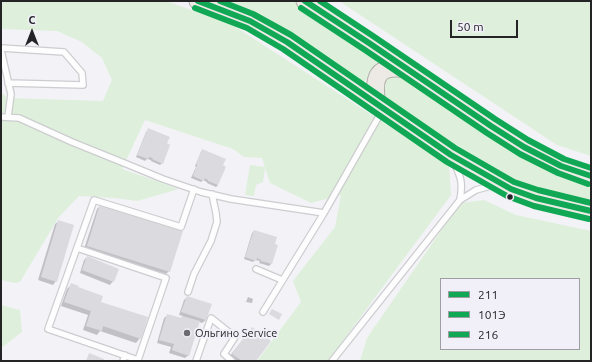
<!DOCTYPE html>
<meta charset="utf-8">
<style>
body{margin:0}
#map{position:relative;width:592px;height:362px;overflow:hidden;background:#f2f2f7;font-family:Ubuntu,sans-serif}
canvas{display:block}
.frame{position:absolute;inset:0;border:2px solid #242427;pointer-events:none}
.legend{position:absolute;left:440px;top:278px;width:140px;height:72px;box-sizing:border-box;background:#f1f0f9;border:1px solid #9f9ea5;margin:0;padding:5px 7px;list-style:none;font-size:12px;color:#242427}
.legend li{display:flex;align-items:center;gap:8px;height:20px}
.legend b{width:20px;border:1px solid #9f9ea5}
.north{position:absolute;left:12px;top:12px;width:40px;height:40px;-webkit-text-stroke:3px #f1f0f9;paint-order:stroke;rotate:0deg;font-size:11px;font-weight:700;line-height:16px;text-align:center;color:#242427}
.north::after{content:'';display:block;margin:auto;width:14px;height:18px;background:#242427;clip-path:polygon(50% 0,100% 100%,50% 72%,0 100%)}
.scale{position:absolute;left:450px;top:20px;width:68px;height:18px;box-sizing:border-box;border:2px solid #242427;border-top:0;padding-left:5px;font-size:12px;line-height:14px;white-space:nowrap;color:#242427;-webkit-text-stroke:3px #f1f0f9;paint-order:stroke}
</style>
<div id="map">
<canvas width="592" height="362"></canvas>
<div class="frame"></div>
<ul class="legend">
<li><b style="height:5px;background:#10a855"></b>211</li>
<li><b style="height:5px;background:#10a855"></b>101Э</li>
<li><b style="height:5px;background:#10a855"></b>216</li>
</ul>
<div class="north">С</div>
<div class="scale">50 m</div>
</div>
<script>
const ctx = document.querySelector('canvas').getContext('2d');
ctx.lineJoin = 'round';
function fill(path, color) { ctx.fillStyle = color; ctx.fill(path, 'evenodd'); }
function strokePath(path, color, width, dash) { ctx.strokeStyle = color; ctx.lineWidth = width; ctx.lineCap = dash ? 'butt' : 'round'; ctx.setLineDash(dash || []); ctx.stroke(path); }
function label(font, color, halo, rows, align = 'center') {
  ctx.font = font + ' Ubuntu,sans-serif'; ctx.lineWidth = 4; ctx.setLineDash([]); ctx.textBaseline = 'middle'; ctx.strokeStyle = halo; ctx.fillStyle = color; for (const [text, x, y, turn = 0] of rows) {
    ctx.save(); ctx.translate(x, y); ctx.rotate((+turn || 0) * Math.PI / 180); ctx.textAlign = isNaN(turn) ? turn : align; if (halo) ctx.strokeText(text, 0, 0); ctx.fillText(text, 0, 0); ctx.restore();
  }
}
fill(new Path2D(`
 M1 1H166L231 24 449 165 451 195 328 361H257L301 302 293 281 335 227 341 195 311 203 270 183 265 168 263 182 256 185 254 196 245 195 250 165 265 167 262 158 244 157 233 149 145 120 122 169 179 189 137 201 115 198 79 196 58 218 20 282 15 283 1 280V92L7 98 103 101 112 80 102 58 82 42 57 31 1 29Z
 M212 1H293L372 52 377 63 369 76 360 87Z
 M339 1H591V156L557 145Z
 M403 74 591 183V205L548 193 517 182 497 172 456 149 386 104 380 89 387 76Z
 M484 200 516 215 591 231V361H360L367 338 460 203ZM441 279H579V349H441Z
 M1 305 20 310 22 332 1 348Z`), '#def0db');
fill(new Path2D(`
 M148 130 166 144 162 163 160 165 151 161V160L147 159 145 161 136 157 146 132Z
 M203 150 218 185 216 187 207 183V182L203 180 201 182 191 178 196 167 195 166 201 152Z
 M100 206 169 271 166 274 84 249 97 209Z
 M59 221 56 281 53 285 38 280 55 224Z
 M254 231 271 264 269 266 259 263 260 261 255 260 253 262 244 259 252 233Z
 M87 257 113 281 110 285 80 273 84 260Z
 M71 285 100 302 140 338 136 343 100 331 97 335 83 330 88 315 61 306 67 289Z
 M187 297 206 320 202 323 199 322 189 355 185 358 169 353 171 347 157 343 164 318 168 315 180 319 183 316 179 315 184 300Z
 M248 297 253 299 252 303 246 302Z
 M252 328 255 361H235L229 357Z`), '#0003');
fill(new Path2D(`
 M148 128 170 137 167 143 170 145 163 164 152 159 153 158 149 157 148 159 137 155Z
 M202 149 226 159 223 165 226 167 218 185 208 181V180L205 178 204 181 193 176 197 165 196 164Z
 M100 204 183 231 170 272 87 246Z
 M58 220 74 225 57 282 41 277Z
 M254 230 277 237 275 244 278 245 272 264 261 261V260L257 258 256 261 245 257Z
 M87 256 119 269 114 282 82 270Z
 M71 283 79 286 78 287 103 296 101 302 148 317 141 339 103 326 102 331 86 326 91 311 64 302Z
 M187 296 212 304 206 320 181 312Z
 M272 309 282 314 279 320 269 314Z
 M167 314 182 318V316L200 321 189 356 172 350 174 344 159 340Z
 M252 327 271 341 256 361H242L232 354Z
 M89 353 104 359V361H86Z`), '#dbdade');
const lane = new Path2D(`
 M1 48 64 52 82 73 83 85 8 83
 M1 50 11 94 8 117
 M1 117 19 118 72 142 129 165 163 179 201 192 231 199 324 213
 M454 162C461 178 463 182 460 200
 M77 248 166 278 138 360 48 329 94 200 181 227 194 189
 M256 269 282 280
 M188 292 194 274 211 241 217 222 216 213 212 194
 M263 312 324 213 382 111
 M123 361 125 355
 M196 361 211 318 235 337 224 354 232 361
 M332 361 460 200 476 190 494 185`);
const primary = new Path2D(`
 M198 1 250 21 287 42 415 131 451 155 502 184 511 189 536 198 591 211
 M305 1 369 43 491 126 524 147 542 157 561 166 591 176
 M377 104C375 93 372 72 388 69 394 67 401 68 407 69`);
strokePath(lane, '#cdcdd0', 8);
strokePath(primary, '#b2afa9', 19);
strokePath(lane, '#fdfdfe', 5.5);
strokePath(primary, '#edeae6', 17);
strokePath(new Path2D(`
 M198 1 250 21 287 42 451 155 511 189 536 198 591 211
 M305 1 369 43 491 126 524 147 561 166 591 176`), '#10a855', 6);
strokePath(new Path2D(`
 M195 8 247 28 283 49 447 162 507 196 534 206 589 219
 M301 8 365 50 487 133 520 154 558 173 588 184`), '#10a855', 6);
strokePath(new Path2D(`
 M220 1 253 14 291 35 455 148 514 182 538 190 591 203
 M320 1 373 36 495 119 528 140 564 159 591 168`), '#10a855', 6);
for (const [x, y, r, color] of [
 [510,197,3.5,"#242427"],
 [187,333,4,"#6c6c70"]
]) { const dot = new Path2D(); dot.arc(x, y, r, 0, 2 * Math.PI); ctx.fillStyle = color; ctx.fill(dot); strokePath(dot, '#f1f0f9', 1.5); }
label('11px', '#242427', '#f1f0f9', [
 ["Ольгино Service",195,333]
], 'left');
</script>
